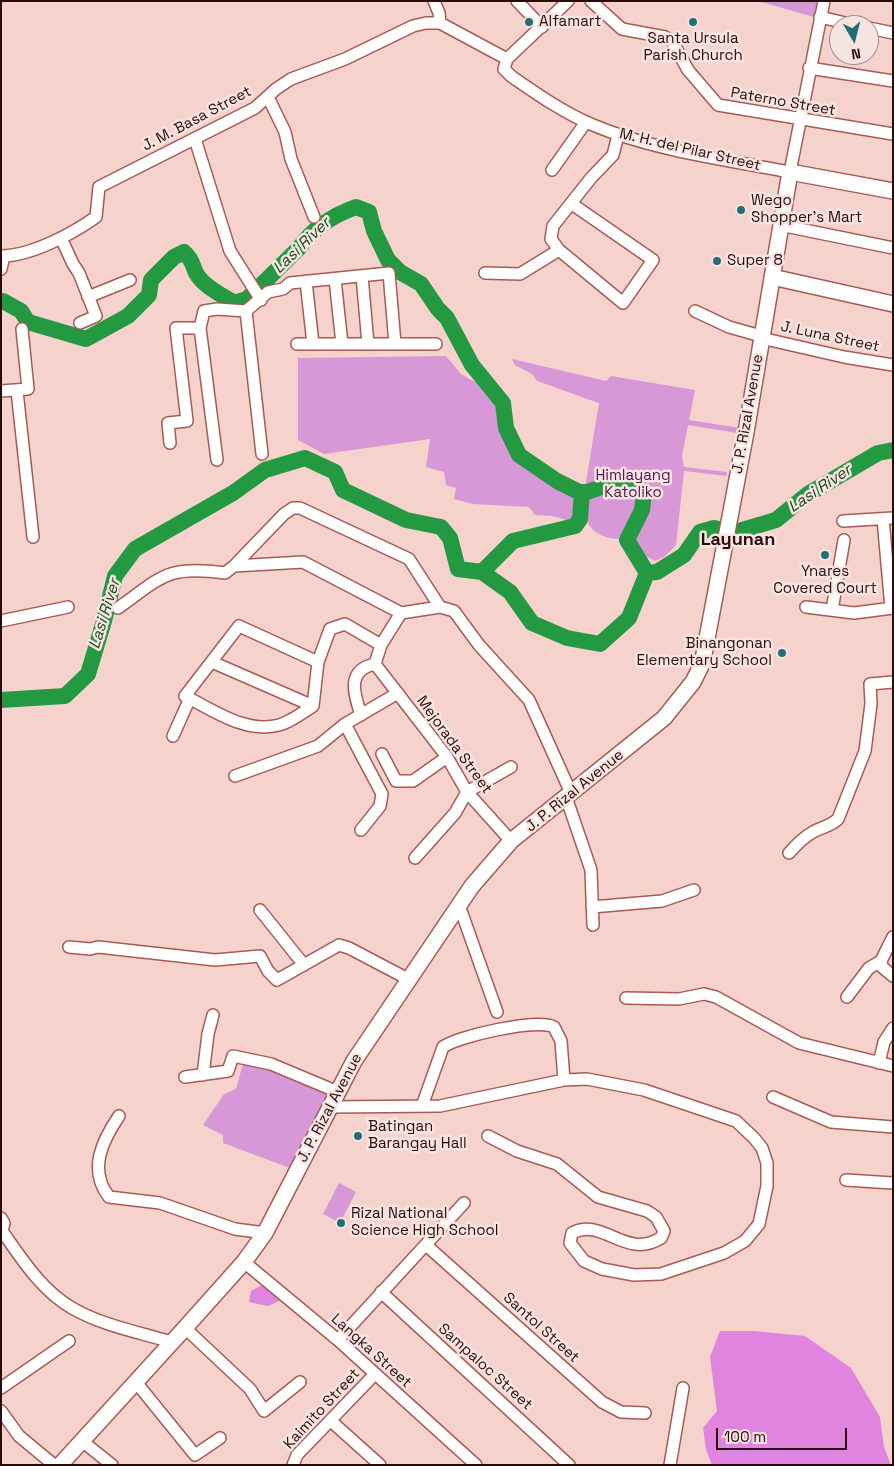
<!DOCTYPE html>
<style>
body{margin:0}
#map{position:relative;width:894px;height:1466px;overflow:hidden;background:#f6d2cd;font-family:"Space Grotesk",sans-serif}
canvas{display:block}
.frame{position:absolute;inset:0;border:2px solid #290b09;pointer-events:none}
.north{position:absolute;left:829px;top:15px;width:50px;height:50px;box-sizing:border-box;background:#f6e4e1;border:1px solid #a48d8b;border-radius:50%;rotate:172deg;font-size:14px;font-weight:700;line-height:20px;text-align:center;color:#290b09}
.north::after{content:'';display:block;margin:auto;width:18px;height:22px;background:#236d77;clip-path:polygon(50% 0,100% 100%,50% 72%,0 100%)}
.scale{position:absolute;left:716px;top:1428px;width:131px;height:22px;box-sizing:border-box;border:2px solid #290b09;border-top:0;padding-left:6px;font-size:15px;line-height:18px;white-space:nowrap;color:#290b09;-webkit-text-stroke:4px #f6e4e1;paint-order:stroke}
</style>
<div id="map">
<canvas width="894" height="1466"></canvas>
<div class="frame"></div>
<div class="north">N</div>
<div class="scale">100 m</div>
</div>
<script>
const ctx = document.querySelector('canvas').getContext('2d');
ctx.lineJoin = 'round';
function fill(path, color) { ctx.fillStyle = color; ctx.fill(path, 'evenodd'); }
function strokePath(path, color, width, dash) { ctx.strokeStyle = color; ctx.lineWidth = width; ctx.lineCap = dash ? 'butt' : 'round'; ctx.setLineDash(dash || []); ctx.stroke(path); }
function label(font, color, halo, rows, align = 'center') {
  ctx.font = font + ' "Space Grotesk",sans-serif'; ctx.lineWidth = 5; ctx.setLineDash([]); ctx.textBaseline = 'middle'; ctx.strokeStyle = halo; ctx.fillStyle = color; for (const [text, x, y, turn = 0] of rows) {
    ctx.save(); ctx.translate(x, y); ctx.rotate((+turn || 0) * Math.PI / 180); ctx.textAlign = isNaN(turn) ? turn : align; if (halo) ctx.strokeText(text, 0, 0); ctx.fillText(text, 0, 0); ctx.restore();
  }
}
fill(new Path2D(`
 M758 1H817L814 17Z
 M446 356 461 374 484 387 492 396 503 427 519 457 556 484 571 490 576 495 584 494 599 403 537 381 532 374 515 365 512 359 606 381 611 376 695 390 689 420 740 428 737 433 688 425 682 456 684 467 727 472 726 476 684 471 676 545 664 557 655 561 640 553 633 538C620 541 597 539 589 525 587 520 586 514 584 509L577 510 574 522 552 516 535 515 529 507 473 504 454 499 456 488 446 485 444 472 426 467 430 439 324 454 298 440V358Z
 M244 1060 330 1090 290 1168 223 1143V1135L203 1125 224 1094 236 1089Z
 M339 1183 356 1192 340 1223 323 1214Z`), '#d897d6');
fill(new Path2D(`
 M264 1284 281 1300 268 1306 249 1302 251 1291Z
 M720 1331H754L805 1336 851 1368 880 1417 884 1447 891 1465H712L706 1449 703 1428 717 1411 710 1357Z`), '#e184e0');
strokePath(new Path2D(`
 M3 301 21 311 28 322 86 339 128 316 149 295 151 280 174 257 184 252C192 259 192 264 196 273 203 286 222 295 234 303L247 299 300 247C313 228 334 215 356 207L369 212 374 231 388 260 400 272 421 284 438 309 447 318 472 365 503 403 506 428 519 455 557 481 579 492H587L620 481 635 483 644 495 642 510 627 540 647 573 657 572 684 555 700 532 714 528 732 533 776 520 808 494 878 453 893 450
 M482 572 513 541 575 526 580 519 582 492
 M1 700 65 696 88 674 104 621 115 576 135 549 233 493 265 470 305 458 335 472 343 490 406 520 441 527 450 538 458 569 482 572 510 592 532 623 567 638 600 644 629 618 647 573`), '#239942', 16);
const minor = new Path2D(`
 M434 1 439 13 440 23
 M517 1 542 27
 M568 1 507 59 504 69 511 76C537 94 564 113 593 125 652 150 727 160 790 172L824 1
 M591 1 622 29 665 37 672 41 688 70 718 105 893 134
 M820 17 854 25
 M869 28 893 33
 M809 68 893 81
 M268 97 285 132 291 159 314 217
 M195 139 230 251 261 300
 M552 170 586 122
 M572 204 653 260 623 303 559 250 551 239 553 226 591 178 613 155 618 135
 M780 225 893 248
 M61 238 73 264 79 273 96 316 80 323
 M1 256C31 256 72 234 96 217L99 187 255 108 276 89 291 79 345 59 413 26 426 23H440L507 59
 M1 269 4 256
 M485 273 520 274 559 250
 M362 276 368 344
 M335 279 342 344
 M306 281 313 344
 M88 297 130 280
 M246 311 262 454
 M695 311 729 327 761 336
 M200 328 217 460
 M761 338 844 357 893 365
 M297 344H436
 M1 391 28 389 22 329
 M17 391 33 537
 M170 443 168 423 187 421 176 328H200L204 311 217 309 246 311 268 292 283 289 290 283 389 273 395 344
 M883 519 891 608
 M843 521 893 518
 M234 566 284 514 293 508H300L409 559 440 607
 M806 607 854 613 893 608
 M118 608C163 576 167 565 225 573L234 566 303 562 401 613 440 607 454 611 479 645 529 700 571 793
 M832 610 844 540
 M1 621 68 607
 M212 662 313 706
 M375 664 447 757 467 792 511 841
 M375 664 381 645 401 613
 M313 706C303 712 291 722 279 725 246 734 213 710 185 696L239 626 318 662
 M313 706 318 662 330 629 345 624 381 645
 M361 715C354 694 346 670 375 664
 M345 724 382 794 380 806 361 830
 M173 736 190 698
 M382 754 396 781H413L447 757
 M235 776 318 746 345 724 398 693
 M566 797 591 870 593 925
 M789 853C796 845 804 837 813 832 822 827 831 826 838 819L865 751 871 704 870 684 893 682
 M415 858 455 813 467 792 511 767
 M459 905 497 1012
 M592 907 662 901 694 890
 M260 910 304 965
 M893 937 881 961 882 967 893 976
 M69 947 90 949 98 947 215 960 260 956 268 971 277 980 339 945 349 948 408 979
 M847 997 869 968 881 961
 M626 998 679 999 704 994 716 997 799 1043 893 1066
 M879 1063 884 1042 893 1028
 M203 1075 208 1034 213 1015
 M185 1077 228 1071 233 1056 271 1064 338 1092
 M773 1097 831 1122 893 1127
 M422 1106 443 1047C458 1036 538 1018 554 1027L561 1041 564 1080
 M330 1107 440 1106 564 1080 587 1079 644 1090 736 1121 754 1138 762 1148 767 1163V1186L759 1224 745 1241 724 1253 661 1274 634 1275 602 1269 584 1261 570 1243 572 1233C604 1217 625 1260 661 1238L664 1231 656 1217 647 1211 598 1197 557 1164 517 1151 488 1136
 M119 1116C102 1141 88 1170 109 1197L160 1203 235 1229 265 1233
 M846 1180 893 1183
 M1 1218 4 1223 2 1231C22 1259 41 1290 72 1308 101 1325 138 1332 171 1342
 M426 1245 602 1402 621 1412 645 1413
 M244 1262 338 1340 476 1465
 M381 1292 569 1465
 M185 1328 250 1389 264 1411 300 1382
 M338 1340 464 1203
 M135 1381 195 1455 220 1438
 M1 1388 69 1341
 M1 1411 19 1436 54 1465
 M331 1421 380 1465
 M82 1441 112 1465
 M293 1465 297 1455 374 1375
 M670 1465 683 1388`);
const major = new Path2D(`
 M772 277 893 304
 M60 1465 185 1328 244 1262 265 1233 354 1061 472 886 511 841 664 718 693 682 702 664 705 649 746 432 790 172 893 191`);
strokePath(minor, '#a75b52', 14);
strokePath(major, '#a75b52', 18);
strokePath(minor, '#fff', 11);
strokePath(major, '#fff', 15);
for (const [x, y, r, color] of [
 [529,22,5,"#236d77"],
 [693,22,5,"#236d77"],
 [741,210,5,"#236d77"],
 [717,261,5,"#236d77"],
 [825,555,5,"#236d77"],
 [782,653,5,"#236d77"],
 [358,1136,5,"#236d77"],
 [341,1223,5,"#236d77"]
]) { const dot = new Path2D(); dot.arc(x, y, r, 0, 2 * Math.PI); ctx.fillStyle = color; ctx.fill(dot); strokePath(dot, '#f6e4e1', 2); }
label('15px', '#290b09', '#f6e4e1', [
 ["Alfamart",539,22],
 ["Santa Ursula",693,39,"center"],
 ["Parish Church",693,56,"center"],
 ["Wego",751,201],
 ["Shopper's Mart",751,218],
 ["Super 8",727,261],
 ["Ynares",825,572,"center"],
 ["Covered Court",825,589,"center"],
 ["Binangonan",772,644,"right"],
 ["Elementary School",772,661,"right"],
 ["Batingan",368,1127],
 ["Barangay Hall",368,1144],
 ["Rizal National",351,1214],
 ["Science High School",351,1231]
], 'left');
label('15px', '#290b09', '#f6e4e1', [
 ["Paterno Street",783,102,10],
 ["J. M. Basa Street",197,119,-28],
 ["M. H. del Pilar Street",690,150,13],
 ["J. Luna Street",830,337,12],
 ["J. P. Rizal Avenue",748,414,-80],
 ["Mejorada Street",454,745,54],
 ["J. P. Rizal Avenue",575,791,-39],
 ["J. P. Rizal Avenue",330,1108,-62],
 ["Santol Street",541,1328,42],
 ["Langka Street",371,1351,42],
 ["Sampaloc Street",485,1367,42],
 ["Kaimito Street",322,1409,-47]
]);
label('15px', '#4f154f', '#f6e4e1', [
 ["Himlayang",633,476],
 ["Katoliko",633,493]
]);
label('italic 16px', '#1c4724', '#f6e4e1', [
 ["Lasi River",302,246,-44],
 ["Lasi River",820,489,-34],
 ["Lasi River",105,614,-73]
]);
label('bold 18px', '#290b09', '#f6e4e1', [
 ["Layunan",738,540]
]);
</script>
